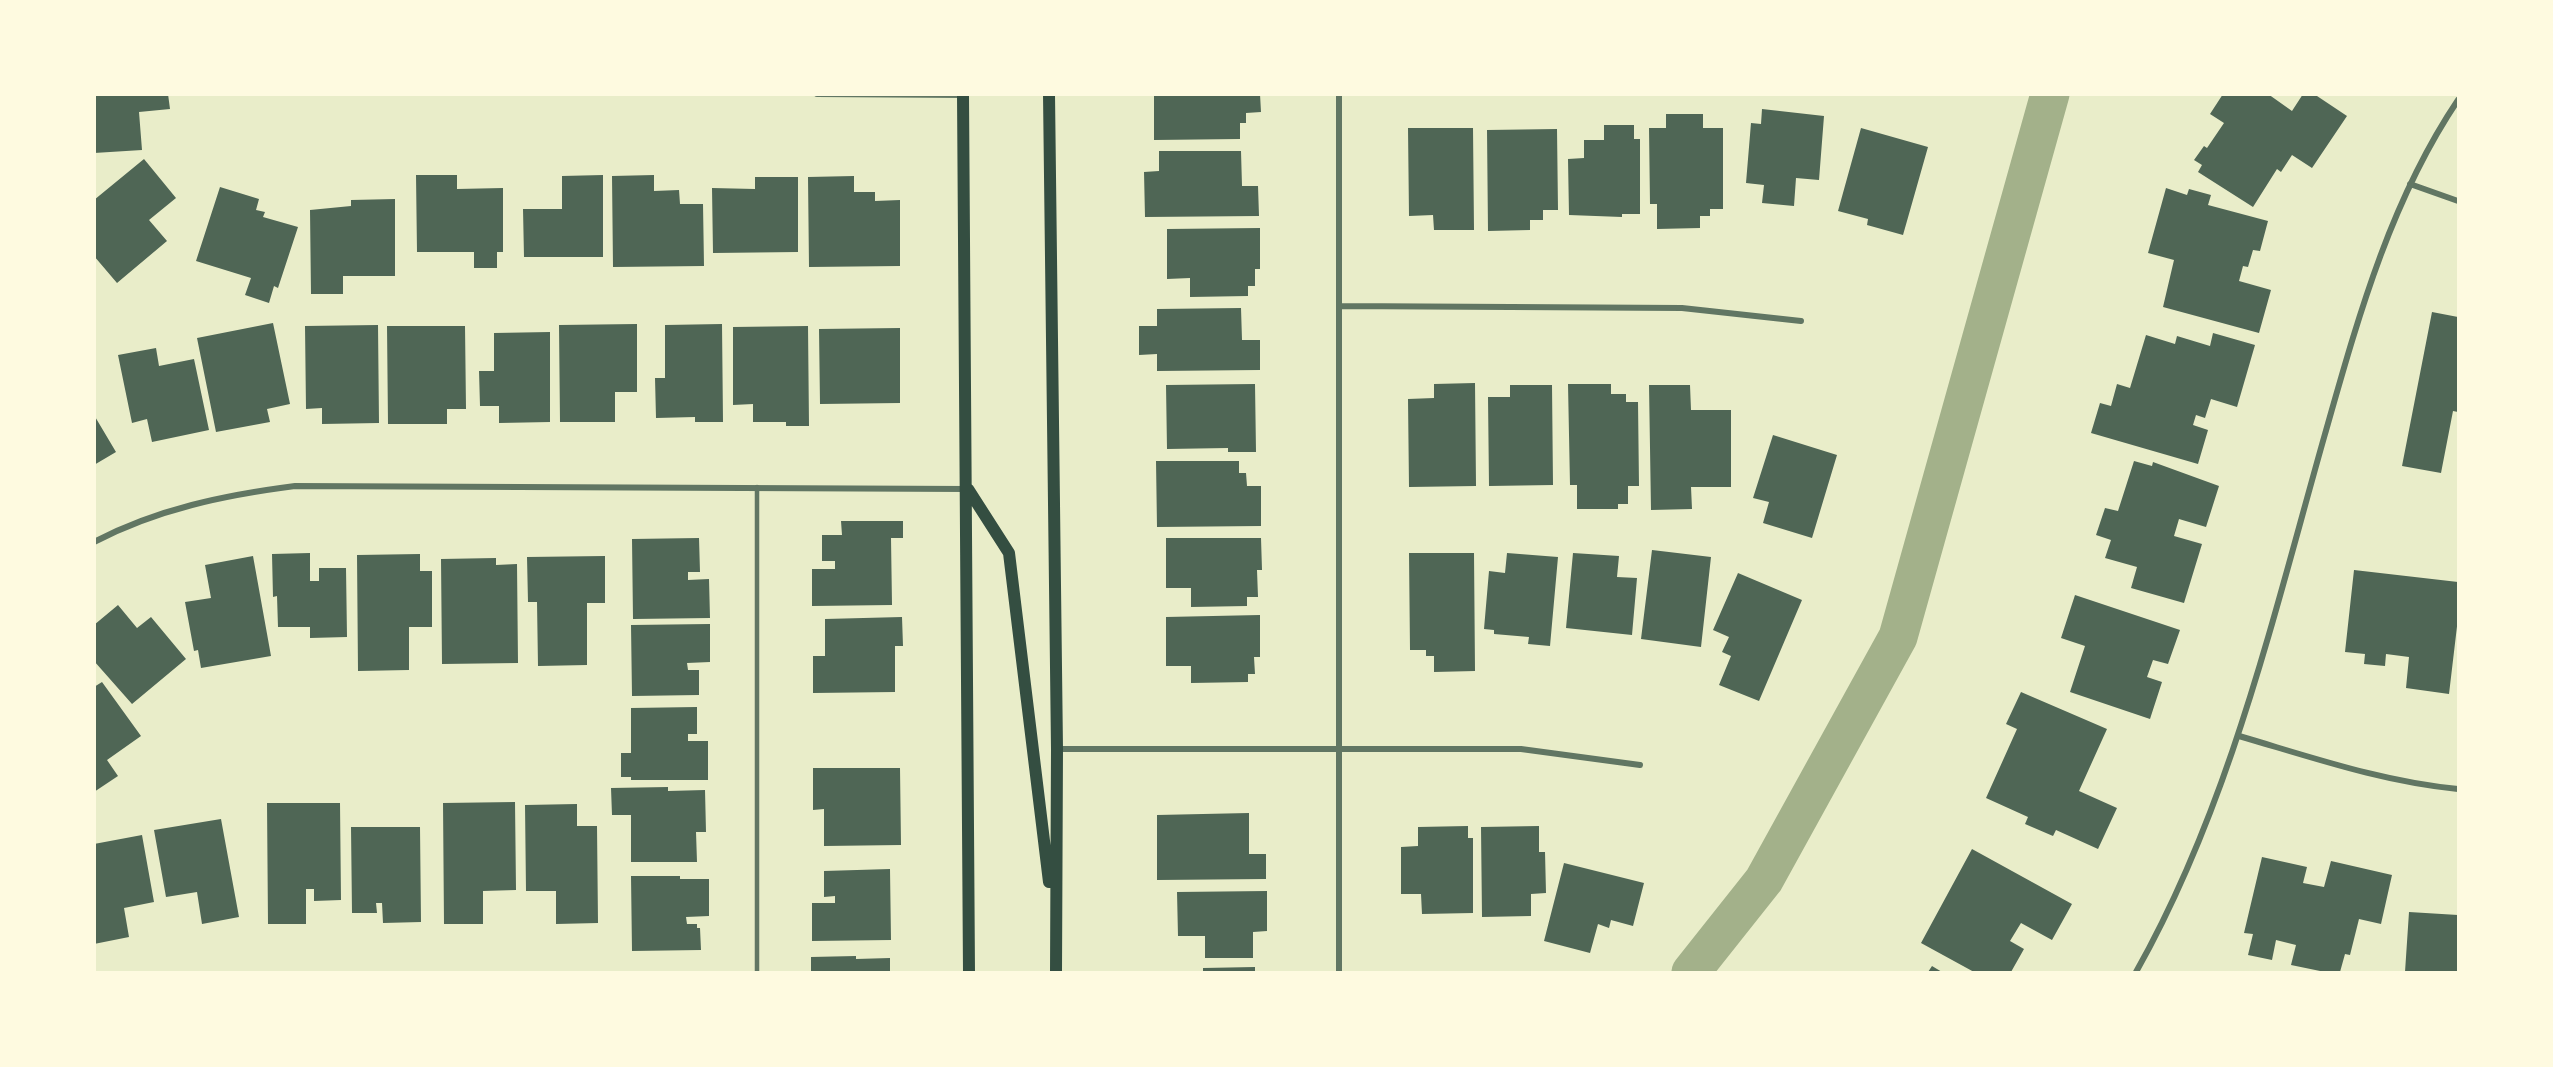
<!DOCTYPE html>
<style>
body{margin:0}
#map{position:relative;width:2553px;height:1067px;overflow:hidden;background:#e9edc9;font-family:Montserrat,sans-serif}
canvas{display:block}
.frame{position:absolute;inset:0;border:96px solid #fefae0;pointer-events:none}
</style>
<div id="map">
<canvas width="2553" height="1067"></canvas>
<div class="frame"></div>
</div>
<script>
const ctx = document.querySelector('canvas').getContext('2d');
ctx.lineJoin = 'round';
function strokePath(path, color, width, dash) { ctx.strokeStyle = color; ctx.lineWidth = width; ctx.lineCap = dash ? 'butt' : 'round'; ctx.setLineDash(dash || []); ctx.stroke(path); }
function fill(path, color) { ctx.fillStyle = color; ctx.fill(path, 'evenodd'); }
strokePath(new Path2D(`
 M1691 972 1764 880 1898 637 2050 94`), '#a3b18a', 39);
fill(new Path2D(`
 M94 94H168L170 109 139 112 142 150 94 153Z
 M1154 94H1260L1261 112 1246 113V123H1240V139L1154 140Z
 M2223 94H2268L2292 111 2303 94H2314L2347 116 2312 168 2292 155 2281 172 2277 169 2253 207 2198 172 2202 165 2194 160 2204 146 2207 148 2224 123 2210 114Z
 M1762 109 1824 116 1819 180 1796 178 1794 206 1762 203 1764 185 1746 183 1751 123 1761 124Z
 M1666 114H1703V128H1723V209H1710V216H1700V228L1657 229V204H1650L1649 128H1666Z
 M1604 125H1634V139H1640V214H1622V217L1569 215 1568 159 1584 158V140H1604Z
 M1408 128H1473L1474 230H1434L1433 215 1409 216Z
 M1861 128 1928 147 1903 235 1867 225 1868 219 1838 211Z
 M1557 129 1558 210H1543V220H1530V230L1488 231 1487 130Z
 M1159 151H1241L1242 186H1258L1259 216 1145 217 1144 172 1159 171Z
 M144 159 176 198 149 220 167 241 117 283 94 256V200Z
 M416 175H457V189L503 188V252H497V268H474V252H417Z
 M603 175V257H524L523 209H562V176Z
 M654 175V191L679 190 680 204H703L704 266 613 267 612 176Z
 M854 176V192H875V201L900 200V266L809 267 808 177Z
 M755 177H798V252L713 253 712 188 755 189Z
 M220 187 259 199 256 210 265 212 263 217 298 227 278 288 274 286 269 303 245 295 251 278 196 261Z
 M2166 188 2187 195 2189 189 2211 195 2208 205 2268 221 2260 251 2253 250 2248 267 2243 266 2239 281 2271 290 2259 333 2163 307 2174 260 2148 253Z
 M395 199V276H343V294H311L310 210 351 206V200Z
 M1260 228V269H1255V286H1248V296L1190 297V278L1167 279V229Z
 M1241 308 1242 340H1260V370L1157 371V354L1139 355V326H1157V309Z
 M2432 312 2458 317V412L2453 411 2441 473 2402 466Z
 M273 323 290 404 267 409 270 422 216 432 197 338Z
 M637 324V392H615V422H560L559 325Z
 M722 324 723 422H695V417L656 418 655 378H665V325Z
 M378 325 379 423 322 424V408L306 409 305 326Z
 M387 326H465L466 409H447V424H388Z
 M808 326 809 426H786V422H753V404L733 405V327Z
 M900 328V403L820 404 819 329Z
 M550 332V422L499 423V406H480L479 371H494V333Z
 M2213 333 2255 345 2237 407 2211 399 2205 418 2196 415 2193 425 2208 430 2198 464 2091 433 2100 403 2111 406 2117 384 2130 388 2146 335 2175 344 2177 336 2210 346Z
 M156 348 159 366 194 359 209 430 152 442 147 419 132 423 118 355Z
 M1475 383 1476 486 1409 487 1408 399 1434 398V384Z
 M1255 384 1256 452H1228V448L1167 449 1166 385Z
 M1568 384H1611V394H1626V402H1638L1639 486H1628V504H1618V509H1577V485H1570Z
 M1510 385H1552L1553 485 1489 486 1488 397H1510Z
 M1649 385H1690L1691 410H1731V487H1691L1692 509 1651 510Z
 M94 415 116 452 94 465Z
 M1773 435 1837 455 1812 538 1763 523 1769 502 1753 498Z
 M1156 461H1239V473H1246L1247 486H1261V526L1157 527Z
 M2134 461 2152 466 2153 462 2219 486 2206 527 2179 519 2174 536 2202 544 2184 603 2131 588 2137 567 2105 558 2111 540 2096 535 2105 508 2118 511Z
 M841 521H903V538H891L892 605 812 606V569H835V561H822V535H842Z
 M699 538 700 572H688V580L709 579 710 618 633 619 632 539Z
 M1166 538H1261L1262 570H1257L1258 597H1247V606L1191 607V588H1166Z
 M1652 550 1711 557 1701 647 1641 639Z
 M310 553V581H319V568H346L347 637 310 638V627H278L277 596 273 597 272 554Z
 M1409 553H1474L1475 671 1434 672V656H1426V650H1410Z
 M1507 553 1558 557 1550 646 1528 644 1529 637 1494 634V630L1484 629 1489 571 1505 573Z
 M1573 553 1619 556 1617 577 1637 578 1632 635 1566 628Z
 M420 554V571H432V627H409V670L358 671 357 555Z
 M253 556 271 656 201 668 198 650 194 651 185 602 211 598 205 565Z
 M605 556V603H587V665L538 666 537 602H528L527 557Z
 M496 558V565L517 564 518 663 442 664 441 559Z
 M2354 570 2458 582V618L2449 694 2406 688 2409 657 2386 654 2385 666 2364 664 2365 654 2345 652Z
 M1738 573 1802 600 1759 701 1719 685 1731 656 1722 652 1729 637 1713 630Z
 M2075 595 2180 630 2168 664 2153 660 2147 677 2162 682 2150 719 2070 692 2085 646 2061 638Z
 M118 605 137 628 151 617 186 659 132 704 94 661V625Z
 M1260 615V657H1254L1255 674H1248V682L1191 683V666H1166V617Z
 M902 617 903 646H895V692L813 693V656H825V619Z
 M710 624V662L687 663 688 670H699V695L632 696 631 625Z
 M102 682 141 736 107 760 118 776 94 792V687Z
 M2021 692 2107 729 2079 791 2117 808 2098 849 2056 830 2053 836 2025 824 2028 817 1986 798 2017 729 2006 724Z
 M697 707V734H688V741H708V780H631V777H621V753H631V708Z
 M813 768H900L901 845 824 846V809L813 810Z
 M668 787V791L705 790 706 832H696L697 862H631V815H612L611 788Z
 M515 802 516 890 483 891V924H444L443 803Z
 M267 803H340L341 900 314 901V889H306V924H268Z
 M577 804V826H597L598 923 556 924V891H526L525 805Z
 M1249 813V854H1266V879L1157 880V815Z
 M221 819 239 917 202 924 197 892 166 897 154 830Z
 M1468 826V838H1473V913L1422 914 1421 894H1401V847L1418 846V827Z
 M1539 826V852H1545L1546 893 1531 894V916L1482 917 1481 827Z
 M351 827H420L421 922 383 923 382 903H376L377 913H352Z
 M142 835 154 902 124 908 129 937 94 944V844Z
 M1972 849 2072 904 2052 940 2021 923 2010 941 2024 949 2011 972H1974L1921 943Z
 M2262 857 2307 867 2303 883 2324 887 2331 861 2392 875 2381 924 2359 919 2350 955 2345 954 2340 972H2325L2291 965 2296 945 2276 940 2272 960 2248 955 2253 934 2244 933Z
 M1564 863 1644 883 1633 926 1611 920 1609 928 1598 924 1590 953 1544 941Z
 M890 869 891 940 812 941V903H835V896L824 897V871Z
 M631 876H680V879H709V916L686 917 687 924H697V928H700L701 950 632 951Z
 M1267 891V931L1253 932V958H1205V936H1178L1177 892Z
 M2409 912 2458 915V972H2405Z
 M856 956V959L890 958V972H811V957Z
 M1932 966 1942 972H1928Z
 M1255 967V972H1203V968Z`), '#4f6655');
strokePath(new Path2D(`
 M757 487V972`), '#617663', 4.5);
strokePath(new Path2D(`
 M817 94 963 95
 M1339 94V972
 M2410 184 2458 201
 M1339 306 1682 308 1801 321
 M94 542C157 509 225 495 295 486L967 489
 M2239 736C2311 757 2383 782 2458 789
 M1057 749H1521L1640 765
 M2136 972C2230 805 2273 617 2325 434 2358 318 2390 201 2458 100`), '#617663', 6);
strokePath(new Path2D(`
 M963 94 969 972
 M1049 94 1057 749 1056 972
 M968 489 1009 553 1049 882`), '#344e41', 12);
</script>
